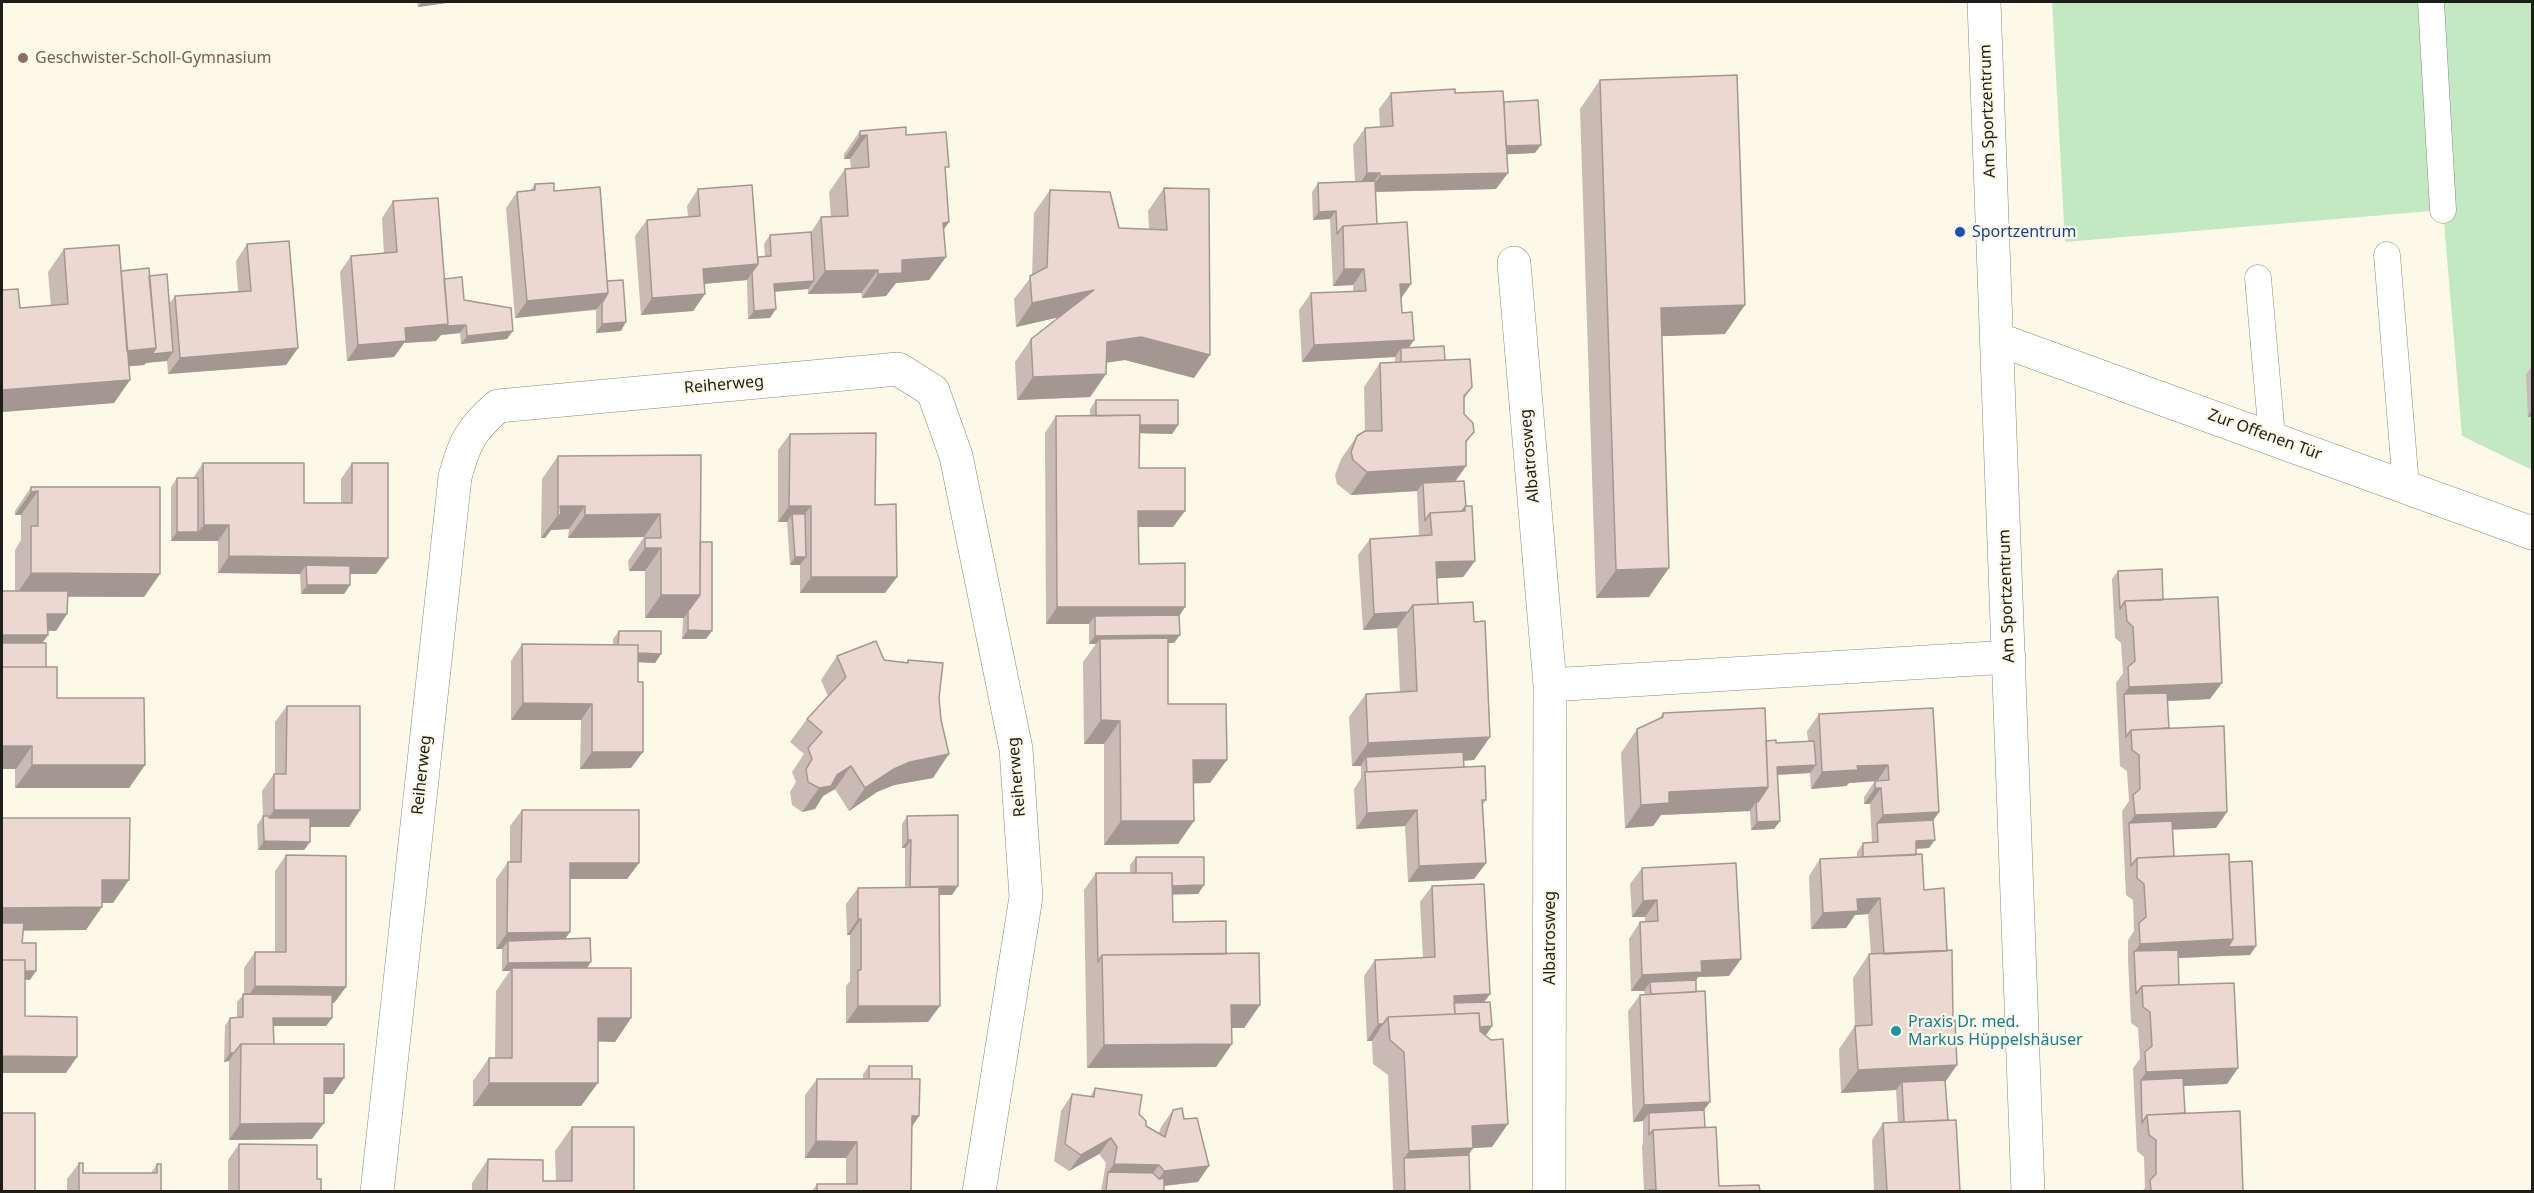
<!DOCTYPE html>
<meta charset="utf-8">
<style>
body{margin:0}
#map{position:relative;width:2534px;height:1193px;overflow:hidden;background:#fcf9e8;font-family:"Noto Sans",sans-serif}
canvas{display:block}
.frame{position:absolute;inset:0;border:3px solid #1e1d17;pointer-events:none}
</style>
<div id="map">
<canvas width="2534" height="1193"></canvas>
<div class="frame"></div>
</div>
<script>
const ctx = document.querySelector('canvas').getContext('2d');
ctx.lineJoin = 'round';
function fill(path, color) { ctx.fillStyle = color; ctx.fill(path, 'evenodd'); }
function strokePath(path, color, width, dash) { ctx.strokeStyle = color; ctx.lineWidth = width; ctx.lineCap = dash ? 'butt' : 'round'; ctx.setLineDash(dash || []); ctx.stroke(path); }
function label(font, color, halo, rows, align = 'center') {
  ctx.font = font + ' "Noto Sans",sans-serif'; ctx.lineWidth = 4.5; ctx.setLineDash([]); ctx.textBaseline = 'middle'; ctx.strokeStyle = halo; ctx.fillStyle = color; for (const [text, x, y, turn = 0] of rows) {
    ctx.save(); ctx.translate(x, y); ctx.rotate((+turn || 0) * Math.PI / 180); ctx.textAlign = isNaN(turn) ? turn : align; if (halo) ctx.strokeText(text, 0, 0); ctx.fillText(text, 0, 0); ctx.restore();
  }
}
fill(new Path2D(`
 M2052 2H2532V470L2462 436 2443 210 2065 242Z`), '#c3e9c3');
const lane = new Path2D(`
 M2431 2 2443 210
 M2387 255 2406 486
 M2258 278 2272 437`);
const street = new Path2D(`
 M1984 2 2028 1192
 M1514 263 1550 685
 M1997 339 2532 533
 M377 1192 455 477C464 443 471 429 498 406L898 369 933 391 956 456 1016 749 1026 897 979 1192
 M1549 1192 1550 685 2009 657`);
strokePath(lane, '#8c897a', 27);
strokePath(street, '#8c897a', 34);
strokePath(lane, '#fff', 26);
strokePath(street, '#fff', 33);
fill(new Path2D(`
 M417 2H454L418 7Z
 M1600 80 1725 334 1661 336 1649 597 1596 598 1580 109Z
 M1391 93H1455L1504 102 1535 153 1507 154 1496 189 1375 192 1377 224 1401 298 1402 313 1414 340 1409 348 1445 360 1472 387 1464 399V414L1474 432 1466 443 1456 481 1466 506 1475 561 1463 577 1437 578 1438 604 1474 622 1490 737 1474 760 1464 761V767L1486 800 1483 805 1486 863 1474 879 1408 882 1405 826 1356 829 1354 789 1361 778V766H1352L1349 717 1366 694 1400 692 1397 628 1363 630 1358 555 1370 539 1419 536 1417 491 1351 495 1337 484 1335 475 1341 459 1357 436 1365 431 1364 387 1380 363H1395V357L1302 362 1299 310 1311 293 1353 292V285L1333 286 1330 219 1313 220 1312 192 1318 183 1355 181 1353 145 1365 128 1380 127 1379 109Z
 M860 131 906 135 945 172 944 230 946 257 929 280 896 283 886 296 862 298 861 293 808 294V289L775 292 770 318 748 319 747 280 704 284 705 294 693 311 641 315 635 236 647 220 688 217 687 206 698 189 758 257H765L764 244 770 235 811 232 821 217H831L829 192 845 169 851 168 850 159H844V154Z
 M535 184 554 191 621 331 596 333V310L515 318 506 208 517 192 530 191Z
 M1164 188 1194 378 1125 360 1107 362 1106 374 1090 397 1017 400 1015 362 1031 339 1059 317 1016 327 1014 299 1032 276 1034 213 1050 190 1119 228 1149 229 1148 211Z
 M393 201 444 279 464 300 507 339 461 344 460 333 441 335 436 341 404 343 394 357 347 361 340 272 351 256 384 253 382 218Z
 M247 244 298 348 286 365 168 374 167 360 146 363 144 365 129 366 130 380 114 403 2 412V290L20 308 51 306 48 272 64 249 121 271 149 276 169 304 175 296 238 291 236 261Z
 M2532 365V417H2528L2526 375Z
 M1096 400 1178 425 1172 434 1140 433 1139 468 1173 527H1138L1139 564 1185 607 1179 615 1174 643H1168V704L1210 783H1193L1178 844 1104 845V744H1084L1083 662 1096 644H1089V624H1046L1045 433 1056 416H1090V409Z
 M790 434 875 505 885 593H800V565H790L787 522H778V450Z
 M701 455 700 542 706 639H682L683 618H645V571H629L628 561 644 537 568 538 569 529 551 530 545 538H541L542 479 558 456Z
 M203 463 304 503H341V479L352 463 388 558 376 574H350V585L344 594H301L300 574 218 573V541H171V487L177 478H193Z
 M31 487H160L144 597H68L67 614 56 631H47L48 635 42 643 46 667 57 698 145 765 129 788H15V550L21 540V515H15V511Z
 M2118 571 2163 600 2210 699 2167 701 2169 728 2216 828 2173 830 2174 856 2229 862 2256 946 2250 955 2178 958 2179 985 2238 1068 2227 1084 2183 1086 2185 1113 2243 1191H2142L2145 1188 2144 1157 2137 1151 2133 1068 2140 1059 2138 1028 2131 1023 2128 960V940L2134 931 2133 900 2126 895 2122 811 2129 801 2127 771 2120 766 2116 683 2123 673 2121 643 2115 638 2114 618 2112 579Z
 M619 631 661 654 655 663 638 662 631 768 580 769 581 720H511V661L522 644 613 645V639Z
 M837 656 907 662 908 660 939 698 933 778 894 785 877 792 849 811 835 789 823 796 815 809 802 812 792 805 790 792 796 782 792 772 804 754 790 742 807 719 828 696 821 680Z
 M287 706 360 810 349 827H310V842L304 850H258L257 825 263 816 262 791 274 774H275V722Z
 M1933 708 1939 812 1933 820 1929 848 1916 849V855L1924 890 1945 1082 1948 1120 1960 1191H1874L1872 1140 1883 1123H1898L1896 1090 1841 1093 1839 1049 1855 1026 1853 978 1869 954H1871L1868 914 1855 915 1846 928 1811 929 1809 876 1820 859 1857 858V852L1863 843H1872L1870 804H1864V797L1875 781 1849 783 1846 786 1811 789 1810 773 1778 775 1780 821 1774 829 1751 830 1750 811 1661 815 1653 826 1625 828 1621 753 1637 729 1659 719 1663 713 1776 743 1808 741 1807 731 1819 714Z
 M522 810 639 863 627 879H570V932L565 939 587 968 631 1018 615 1042 598 1041 581 1106H473V1081L489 1058H495L496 991 510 971H502V949H496V879L508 862H510V826Z
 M907 816 952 895H939L928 1022 846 1023V986L850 981V935H847L846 904 858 888H905V848H902V824Z
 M286 855 346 987 334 1003H332V1018L326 1026H274V1044L344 1078 333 1094H324L312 1139 229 1140V1061L224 1062 225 1026 230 1018H237V1002L244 994V968L255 952H275V871Z
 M1136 857 1204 885 1198 894H1172L1173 922 1226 954 1260 1005 1244 1028H1232V1044L1216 1067 1087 1068 1084 890 1096 873H1130V865Z
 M1642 868 1729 976 1698 977 1696 980V992L1710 1102 1704 1110 1705 1127 1719 1186 1760 1191H1644L1642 1146 1643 1144V1121L1633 1122 1628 1011 1640 995H1645L1644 991H1631L1629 939 1640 922H1645V917H1632L1630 884Z
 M1432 886 1490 994 1484 1002 1492 1026 1486 1035H1485L1492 1147 1473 1148 1469 1155 1470 1191H1393L1388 1075 1373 1064 1372 1041H1367L1364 976 1375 960 1423 958 1420 902Z
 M869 1066 912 1079 919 1116 912 1127 911 1191H812L817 1184H846V1158H805V1095L817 1079H863V1074Z
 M1095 1088 1139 1114 1146 1126 1159 1133 1161 1127 1173 1110 1198 1182 1164 1186V1191H1101L1106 1163 1099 1154 1069 1171 1054 1161 1061 1111 1072 1094 1090 1097Z
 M572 1127 634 1191H472V1183L488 1159 543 1181H556L555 1151Z
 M239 1144 317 1179 321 1191H228V1160Z
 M79 1163 83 1173H151L157 1164 161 1191H67V1179Z`), '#c9bab4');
fill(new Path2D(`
 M422 2H454L418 7Z
 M867 135 850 159H844L860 136Z
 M1541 145 1535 153 1494 155 1500 147Z
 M1367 173H1380L1369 189 1355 190Z
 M1508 173 1496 189 1369 192 1380 176Z
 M1336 211 1330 219 1313 220 1319 212Z
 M949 222 933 245 943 223Z
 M946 257 929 280 896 283 886 296 862 298 878 274 902 260Z
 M758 264 747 280 691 285 703 269Z
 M1344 269H1364L1353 285 1333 286Z
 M878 270 861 293 808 294 825 271Z
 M814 281 808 289 768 292 774 284Z
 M1400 284H1411L1400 300Z
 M1094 290 1078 313 1016 327 1032 303Z
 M608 293 597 309 515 318 527 301Z
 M705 294 693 311 641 315 652 298Z
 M1745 305 1725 334 1640 337 1661 308Z
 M776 309 770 318 748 319 754 311Z
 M626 322 621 331 596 333 602 324Z
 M448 324 466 325 460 333 441 335 436 341 404 343 394 357 347 361 358 345 405 328Z
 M513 331 507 339 461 344 467 336Z
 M1141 337 1210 355 1194 378 1125 360 1091 365 1107 342Z
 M1414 340 1402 356 1401 348 1395 357 1302 362 1314 345Z
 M156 348 173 352 167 361 146 363 144 365 111 368 122 352Z
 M298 348 286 365 168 374 180 358Z
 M1106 374 1090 397 1017 400 1033 377Z
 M130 380 114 403 2 412V390Z
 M2532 410V417H2528Z
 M1096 424 1178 425 1172 434 1090 432Z
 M1466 466 1450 489 1423 483 1417 491 1351 495 1367 472Z
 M38 491 21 515H15L31 492Z
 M560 506H585L569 529 551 530 545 538H541L558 515Z
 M789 506H811L799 522 792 514 787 522H778Z
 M1138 511H1185L1173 527H1127Z
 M660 514 644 537 568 538 585 515Z
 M204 525H229L218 541H171L177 532H198Z
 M645 548H661L645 571H629Z
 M229 556 388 558 376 574H307L306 565 300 574 218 573Z
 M795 557H806L800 565H790Z
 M1475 561 1463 577 1425 579 1436 562Z
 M1669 568 1649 597 1596 598 1616 570Z
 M31 573 160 574 144 597 15 596Z
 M811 577H897L885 593H800Z
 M307 585H350L344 594H301Z
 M661 595H700L684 618H645Z
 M1057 607H1185L1174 624 1095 616 1089 624H1046Z
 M1408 612 1397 628 1363 630 1374 614Z
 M47 614H67L56 631 36 630Z
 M688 630 712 631 706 639H682Z
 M2 635H48L36 652H2Z
 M1180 635 1174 643 1100 644V639L1096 644H1089L1095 636Z
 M618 653 661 654 655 663 612 661Z
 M2222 683 2210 699 2124 703V694L2129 687Z
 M523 703 592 704 581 720H511Z
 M1101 720 1120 721 1104 744H1084Z
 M1490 737 1474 760 1367 765 1366 757 1361 766H1352L1368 743Z
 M2 746H32L16 769H2Z
 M592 752H643L631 768 580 769Z
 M949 754 933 778 894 785 877 792 849 811 865 788 894 769 910 762Z
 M1193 760H1227L1210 783 1177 784Z
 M32 765H145L129 788H15Z
 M1816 765 1810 773 1771 775 1777 767Z
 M1888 765 1877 781 1849 783 1846 786 1811 789 1822 772 1857 766Z
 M851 766 835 789 823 796 815 809 802 812 819 788Z
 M1768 787 1756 805V802L1750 811 1661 815 1653 826 1625 828 1641 805 1669 792Z
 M1875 788H1881L1870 804H1864Z
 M274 810H360L349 827H263Z
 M1417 810 1405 826 1356 829 1367 813Z
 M1939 812 1928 828 1877 823 1883 815Z
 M2227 812 2216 828 2129 831V823L2135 815Z
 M1121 821H1194L1178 844 1104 845Z
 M1780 821 1774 829 1751 830 1757 822Z
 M908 840H911L905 848H902Z
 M1935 840 1929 848 1910 849 1916 841Z
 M264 841 310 842 304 850H258Z
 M570 863H639L627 879H559Z
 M1486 863 1474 879 1408 882 1419 866Z
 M102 880H129L113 903H86Z
 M1204 885 1198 894 1161 895 1166 886Z
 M958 886 952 895H905L910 887Z
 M1880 898 1868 914 1855 915 1846 928 1811 929 1823 913 1857 899Z
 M1657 900 1645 917H1632L1643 901Z
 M102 907 86 930 2 931V908Z
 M858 919H861L850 935H847Z
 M570 932 558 949 508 941 502 949H496L507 933Z
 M2233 939 2222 956 2135 960 2134 951 2128 960 2140 944Z
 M2256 946 2250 955 2222 956 2228 947Z
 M1741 959 1729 976 1698 977 1690 989 1650 982 1644 991H1631L1642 975 1701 961Z
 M591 962 585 971 512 968 510 971H502L508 963Z
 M20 971H36L30 980 14 979Z
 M255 986 346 987 334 1003H244Z
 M1490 994 1478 1010 1448 1004 1454 996Z
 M1231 1005H1260L1244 1028H1215Z
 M858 1006H940L928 1022 846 1023Z
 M273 1018H332L326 1026H268Z
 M598 1018H631L615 1042 582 1041Z
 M1378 1024H1383L1372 1041H1367Z
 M1388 1024 1492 1026 1486 1035 1389 1040Z
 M1232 1044 1216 1067 1087 1068 1104 1045Z
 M230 1053H234L229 1061 224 1062Z
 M2 1056 77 1057 66 1073H2Z
 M1957 1065 1941 1088 1902 1082 1896 1090 1841 1093 1858 1070Z
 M2238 1068 2227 1084 2141 1088V1080L2146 1072Z
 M324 1078H344L333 1094H313Z
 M489 1083H598L581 1106H473Z
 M1710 1102 1698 1118 1649 1113 1643 1121 1633 1122 1644 1105Z
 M912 1116H919L908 1132Z
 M324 1123 312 1139 229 1140 240 1124Z
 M1508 1124 1492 1147 1473 1148 1457 1171 1404 1158 1409 1151 1472 1126Z
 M1111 1138 1099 1154 1069 1171 1081 1155Z
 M816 1141 857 1142 846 1158H805Z
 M1114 1164 1159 1165 1147 1181 1108 1172Z
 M1209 1166 1198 1182 1153 1187 1164 1171Z`), '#a49792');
const building = new Path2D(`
 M1737 75 1745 305 1661 308 1669 568 1616 570 1600 80Z
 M1455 89V93L1503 91 1508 173 1380 176V173H1367L1365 128 1393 126 1391 93Z
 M1538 100 1541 145 1506 146 1504 102Z
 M906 127V135L946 132 949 167H945L949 222 943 223 946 257 902 260V273L878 274V270L825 271 821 217 848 216 845 169 869 167 867 135 860 136V131Z
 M1375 181 1377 224 1343 226 1337 234 1336 211 1319 212 1318 183Z
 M554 183V191L600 187 608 293 527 301 517 192 535 190V184Z
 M752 185 758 264 703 269 705 294 652 298 647 220 700 216 698 189Z
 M1164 188 1209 189 1210 355 1141 337 1107 342 1106 374 1033 377 1031 339 1094 290 1032 303 1030 276 1047 267 1050 190 1110 192 1119 228 1167 230Z
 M438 198 448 324 405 328 406 341 358 345 351 256 397 252 393 201Z
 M1407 222 1411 284H1400L1402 313 1412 312 1414 340 1314 345 1311 293 1366 291 1364 269H1344L1343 226Z
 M811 232 814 281 774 284 776 309 754 311 752 272 758 264V257L771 256 770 235Z
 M289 241 298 348 180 358 175 296 251 291 247 244Z
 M119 245 130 380 2 390V290L18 289 20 308 68 304 64 249Z
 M149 268 156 348 127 351 121 271Z
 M167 274 173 352 152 354 156 348 149 276Z
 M462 277 464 300 511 308 513 331 467 336 466 325 447 326 448 324 444 279Z
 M623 280 626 322 602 324V303L608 293 607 281Z
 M1444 346 1445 360 1401 362V348Z
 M1470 359 1472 387 1464 396V414L1473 423 1474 432 1466 441V466L1367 472 1353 460 1351 452 1357 436 1365 431H1382L1380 363Z
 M1096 400H1178V425H1140V415L1096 416Z
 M1140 415 1139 468H1185V511H1138L1139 564 1185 563V607H1057L1056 416Z
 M876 433 875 505 896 504 897 577H811V506H789L790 434Z
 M701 455 700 595H661V548H645V538H661L660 514 585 515V506H560L561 515H558V456Z
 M203 463H304V503H352V463H388V558L229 556V525H204Z
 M177 478H198V532H177Z
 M1464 481 1466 506 1462 511 1430 513 1425 521 1423 483Z
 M31 487H160V574L31 573V526H38V491L31 492Z
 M1465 506H1472L1475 561 1436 562 1438 604 1413 605 1408 612 1374 614 1370 539 1432 535 1430 513 1465 511Z
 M792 514H805L806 557H795Z
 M700 542H712V631L688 630V611L700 595Z
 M306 565 350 566V585H307Z
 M2162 569 2163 600 2125 601 2120 609 2118 571Z
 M2 591H68L67 614H47L48 635H2Z
 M2218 597 2222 683 2129 687 2128 667 2135 661 2133 627 2127 621 2125 601Z
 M1473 602 1474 622 1485 621 1490 737 1368 743 1366 694 1417 691 1413 605Z
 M1179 615 1180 635 1095 636V616Z
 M619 631H661V654L638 653V645H618Z
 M1168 638V704H1226L1227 760H1193L1194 821H1121L1120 721 1101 720 1100 639Z
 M876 641 884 660 908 663V660L943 663 939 698 941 720 949 754 910 762 894 769 865 788 851 766 837 775 831 786 819 788 808 782 806 769 812 759 808 748 822 732 807 719 846 677 837 656Z
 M2 643H46V667H2Z
 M522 644 638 645V682H643V752H592V704L523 703Z
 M2 667H57V698H144L145 765H32V746H2Z
 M2167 693 2169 728 2131 730 2126 737 2124 694Z
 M287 706H360V810H274V774H286Z
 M1765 708 1768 787 1669 792V803L1641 805 1637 729 1663 717V713Z
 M1933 708 1939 812 1883 815 1881 788H1875V781L1889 780 1888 765 1857 766 1858 770 1822 772 1819 714Z
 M2224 726 2227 812 2135 815 2133 795 2140 789 2139 755 2132 750 2131 730Z
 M1776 740V743L1814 741 1816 765 1777 767 1780 821 1757 822 1756 802H1758L1768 787 1766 741Z
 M1463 752 1464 767 1367 772 1366 757Z
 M1485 766 1486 800H1482L1486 863 1419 866 1417 810 1367 813 1365 772Z
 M522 810H639V863H570V932L507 933 508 862H521Z
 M958 815V886L910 887 911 840H908L907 816Z
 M263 816H269V818H310V842L264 841Z
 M2 818H130L129 880H102V907L2 908Z
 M1933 820 1935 840 1916 841V855L1863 857V843L1878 842 1877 823Z
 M2172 821 2174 856 2137 858 2131 866 2129 823Z
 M1922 854 1924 890 1944 888 1947 951 1884 954 1880 898 1857 899 1858 911 1823 913 1820 859Z
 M2229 854 2233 939 2140 944 2139 923 2146 917 2144 884 2137 878V858Z
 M286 855 346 856V987L255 986V952H286Z
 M1136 857H1204V885L1172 886V873H1136Z
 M2252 861 2256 946 2228 947 2233 939 2229 862Z
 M1736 863 1741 959 1701 961 1702 972 1642 975 1640 922 1658 921 1657 900 1643 901 1642 868Z
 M1096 873H1172L1173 922 1226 921V954L1102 955 1098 962Z
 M1484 884 1490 994 1454 996 1455 1014 1388 1017 1383 1024H1378L1375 960 1435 957 1432 886Z
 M939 887 940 1006H858V970H861V919H858V888Z
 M2 923H24L22 943H36V971H25V960H2Z
 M590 938 591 962 508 963V941Z
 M1952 950 1953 1021 1955 1020 1957 1065 1858 1070 1855 1026 1872 1025 1869 954Z
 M2178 950 2179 985 2142 986 2136 994 2134 951Z
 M1259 953 1260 1005H1231L1232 1044 1104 1045 1102 955Z
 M2 960H25V1016L77 1017V1057L2 1056Z
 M512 968H631V1018H598V1083H489V1058H512Z
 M1696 980V992L1651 994 1650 982Z
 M2234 983 2238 1068 2146 1072 2145 1052 2152 1046 2150 1012 2143 1007 2142 986Z
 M1705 991 1710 1102 1644 1105 1640 995Z
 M243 994 332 995V1018H273L274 1044H241L234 1053H230V1018L243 1017Z
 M1490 1002 1492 1026 1480 1027 1479 1013 1455 1014 1454 1003Z
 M1479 1013 1480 1031 1491 1040 1503 1039 1508 1124 1472 1126 1473 1148 1409 1151 1404 1052 1390 1040 1388 1017Z
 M241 1044H344V1078H324V1123L240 1124Z
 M869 1066H912V1079H869Z
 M2183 1078 2185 1113 2147 1115 2142 1123 2141 1080Z
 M817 1079H920L919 1116H912L911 1191H817V1184H857V1142L816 1141Z
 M1945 1080 1948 1120 1904 1122 1902 1082Z
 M1095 1088 1142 1095 1139 1114 1146 1121V1126L1165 1137 1173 1110 1182 1108 1184 1119 1197 1118 1209 1166 1164 1171 1159 1165 1114 1164 1117 1147 1111 1138 1081 1155 1065 1144 1072 1094 1094 1097Z
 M1704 1110 1705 1127 1653 1130 1649 1135V1113Z
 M2240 1111 2243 1191H2151L2150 1180 2156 1174V1140L2149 1135 2147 1115Z
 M2 1113H35V1191H2Z
 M1956 1120 1960 1191H1887L1883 1123Z
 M572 1127H634V1191H487L488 1159 543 1160V1181H572Z
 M1716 1127 1719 1186 1759 1185 1760 1191H1649V1190H1656L1653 1130Z
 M239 1144 317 1145V1179H321V1191H239Z
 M1469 1155 1470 1191H1405L1404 1158Z
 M79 1163H83V1173H157V1164H161V1191H79Z
 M1108 1172 1153 1173 1159 1179 1164 1178V1191H1106Z`);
fill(building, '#ead8d1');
strokePath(building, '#a49792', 1.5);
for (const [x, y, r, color] of [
 [23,58,6,"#8d6e63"],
 [1960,232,6,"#1a4fb4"],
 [1896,1031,6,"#0f9aa8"]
]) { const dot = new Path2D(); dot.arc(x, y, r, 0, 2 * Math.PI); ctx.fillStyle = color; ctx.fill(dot); strokePath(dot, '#fcf9e8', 2); }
label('16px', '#785e54', '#fcf9e8', [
 ["Geschwister-Scholl-Gymnasium",35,58]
], 'left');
label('16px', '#1e1d17', '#fcf9e8', [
 ["Am Sportzentrum",1988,111,-92],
 ["Reiherweg",724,385,-5],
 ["Zur Offenen Tür",2265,435,20],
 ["Albatrosweg",1530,456,-95],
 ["Am Sportzentrum",2007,596,-92],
 ["Reiherweg",422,775,-84],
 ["Reiherweg",1017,777,-95],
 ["Albatrosweg",1550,938,-90]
]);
label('16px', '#164399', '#fcf9e8', [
 ["Sportzentrum",1972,232]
], 'left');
label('16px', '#0d838f', '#fcf9e8', [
 ["Praxis Dr. med.",1908,1022],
 ["Markus Hüppelshäuser",1908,1040]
], 'left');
</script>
